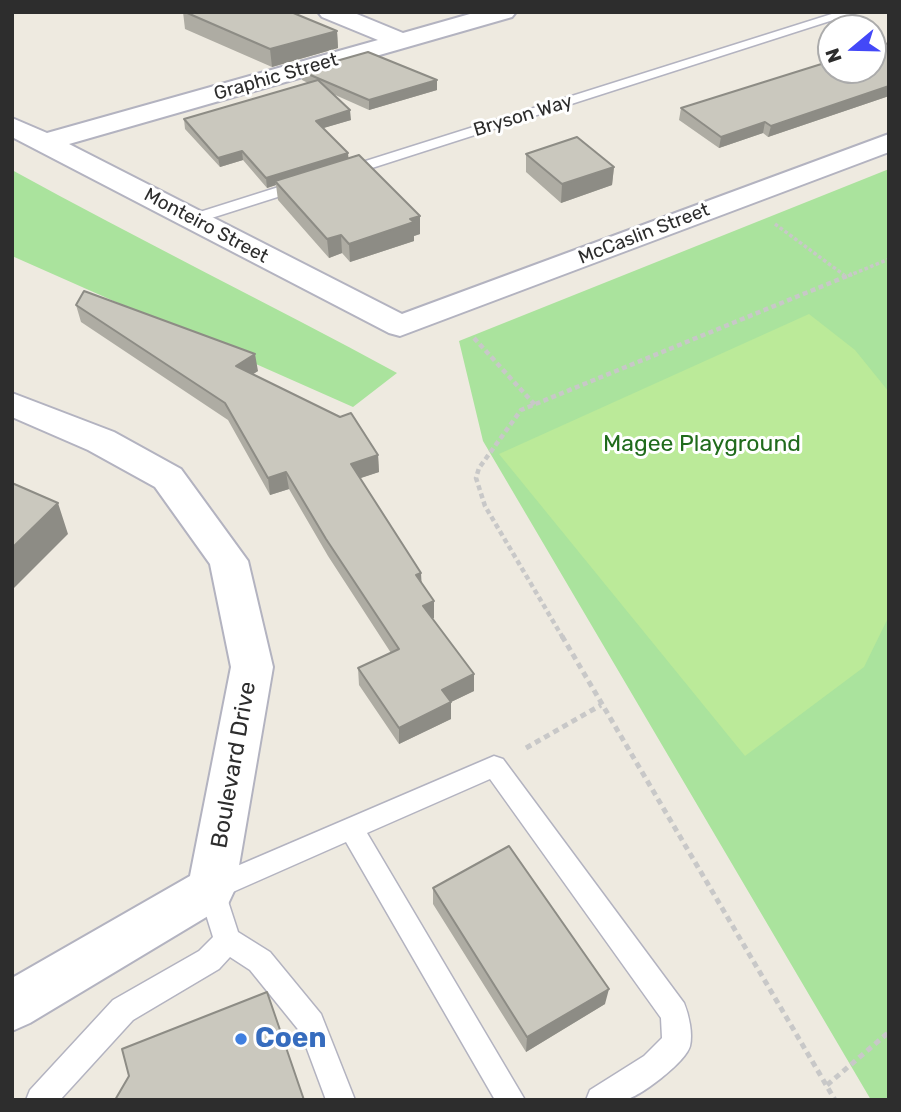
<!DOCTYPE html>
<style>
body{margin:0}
#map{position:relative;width:901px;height:1112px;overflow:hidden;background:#eeeae0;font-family:Rubik,sans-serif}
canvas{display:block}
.frame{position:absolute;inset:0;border:14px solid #2d2d2d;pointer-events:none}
.north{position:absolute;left:817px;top:14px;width:70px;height:70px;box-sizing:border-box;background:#fff;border:2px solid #ababab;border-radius:50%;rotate:251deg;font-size:19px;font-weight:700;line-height:28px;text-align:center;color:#2d2d2d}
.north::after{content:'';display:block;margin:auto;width:24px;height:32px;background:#4348f8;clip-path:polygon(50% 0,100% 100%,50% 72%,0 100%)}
</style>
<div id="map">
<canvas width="901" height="1112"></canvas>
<div class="frame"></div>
<div class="north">N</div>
</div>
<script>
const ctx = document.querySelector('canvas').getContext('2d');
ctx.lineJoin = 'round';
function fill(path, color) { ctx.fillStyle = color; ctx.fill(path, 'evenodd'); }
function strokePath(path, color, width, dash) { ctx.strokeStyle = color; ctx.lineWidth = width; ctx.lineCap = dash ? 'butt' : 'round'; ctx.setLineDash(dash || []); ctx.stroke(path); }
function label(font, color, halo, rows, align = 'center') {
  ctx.font = font + ' Rubik,sans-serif'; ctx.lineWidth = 6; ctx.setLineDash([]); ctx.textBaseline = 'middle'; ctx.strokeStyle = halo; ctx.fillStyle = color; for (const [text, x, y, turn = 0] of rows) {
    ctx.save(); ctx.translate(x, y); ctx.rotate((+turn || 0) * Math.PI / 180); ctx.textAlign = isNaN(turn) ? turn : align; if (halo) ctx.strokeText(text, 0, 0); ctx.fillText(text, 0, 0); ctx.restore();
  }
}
fill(new Path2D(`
 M889 169V1100H871L483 441 459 341Z
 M12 170C139 240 270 304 397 373L353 407 12 256Z`), '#aae39d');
fill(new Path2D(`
 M809 314 855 350 889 392V616L864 667 745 756 499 454Z`), '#bbea99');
const lane = new Path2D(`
 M838 12H858L347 176 342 178 334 173 337 170Z
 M304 179 309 181 312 184 309 187 199 222 193 224 185 219 187 216Z
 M494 756 503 759 684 1003C689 1015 693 1034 690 1046 686 1062 639 1098 624 1100 612 1101 598 1100 586 1100L590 1090 644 1056 662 1038 661 1018 490 779 367 833 525 1100H495L346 842 226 895 238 932 270 952 321 1014 355 1100H326L301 1033 250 970 230 957 219 969 133 1020 60 1100H26L30 1090 113 1000 199 951 213 937 198 889 202 881Z`);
const street = new Path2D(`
 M318 12H352L403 33 477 12H516L512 17 69 144 402 314 889 134V152L400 336 389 333 12 137V118L47 133 378 40 322 17Z
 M12 393 114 432 181 469 248 561 273 667 235 889 228 904 30 1023 12 1031V978L190 876 231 667 210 564 155 487 88 450 12 417Z`);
strokePath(lane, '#b3b3c0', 3);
strokePath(street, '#b3b3c0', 4);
strokePath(new Path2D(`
 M775 224 844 275
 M848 276 889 259`), '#c8c8c8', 3.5, [3.5, 2.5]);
strokePath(new Path2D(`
 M474 338 535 405
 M563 638 485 506 476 478 479 468 521 410 852 274`), '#c8c8c8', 4.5, [5, 3.5]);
strokePath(new Path2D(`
 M562 636 835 1100
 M526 748 601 705
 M827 1085 889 1032`), '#c8c8c8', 5, [6, 4.5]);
fill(lane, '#fff');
fill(street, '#fff');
fill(new Path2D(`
 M183 12H291L337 31 338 48 272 67 185 29Z
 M889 43V96L768 137 763 133 719 148 679 120 681 108Z
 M301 71 437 90 369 110 333 94 351 120 323 128 348 158 420 216V234L414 236V241L350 262 342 253 329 258 278 200 276 185 267 188 243 160 220 167 185 129 184 119 308 83 302 80Z
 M526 154 614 167 612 185 561 203 526 172Z
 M76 305 258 371 252 374 378 455 379 472 360 478 422 583 434 601V618L432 619 474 691 451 702V719L399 744 359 685 358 668 391 653 328 556 289 489 270 495 228 420 81 322Z
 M433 888 605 1004 526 1052 433 904Z`), '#aeaca3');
fill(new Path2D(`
 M337 31 338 48 272 67 270 49Z
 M437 80V90L369 110V100Z
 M889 86V96L768 137 771 126Z
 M350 110 351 120 317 130 316 121Z
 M765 122 763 133 719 148 721 137Z
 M242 151 243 160 220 167 218 158Z
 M348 153 349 163 275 181 276 185 267 188 266 178Z
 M614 167 612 185 561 203 562 184Z
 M420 216V234L414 236V241L350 262 349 244Z
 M341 235 342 253 329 258 327 239Z
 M255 354 258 371 238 384 236 366Z
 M378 455 379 472 352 481 351 464Z
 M286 472 289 489 270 495 268 478Z
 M58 503 68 534 12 590V548Z
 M421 573 422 590 416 575Z
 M434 601V618L423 623V606Z
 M474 674V691L451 702V719L399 744V728L442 690Z
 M609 989 605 1004 526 1052 527 1037Z`), '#8d8c85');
const building = new Path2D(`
 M185 12H291L337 31 270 49Z
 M889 43V86L771 126 765 122 721 137 681 108 831 61V70H873V48Z
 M368 52 437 80 369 100 301 71Z
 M318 80 350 110 316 121 348 153 266 178 242 151 218 158 184 119Z
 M577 137 614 167 562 184 526 154Z
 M359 155 420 216 410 219 414 222 349 244 341 235 327 239 275 181Z
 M84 291 255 354 236 366 340 417 351 413 378 455 351 464 421 573 416 575 434 601 423 606 474 674 442 690 451 702 399 728 358 668 399 649 326 539 286 472 268 478 225 403 76 305Z
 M12 483 58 503 12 548Z
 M509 846 609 989 527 1037 433 888Z
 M267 992 304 1100H115L129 1076 122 1049Z`);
fill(building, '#cac8be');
strokePath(building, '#8d8c85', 2);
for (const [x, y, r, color] of [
 [241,1039,7,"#3f7fe0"]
]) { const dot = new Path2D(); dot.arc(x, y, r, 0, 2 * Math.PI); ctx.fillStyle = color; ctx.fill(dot); strokePath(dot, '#fff', 2.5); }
label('19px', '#2d2d2d', '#fff', [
 ["Graphic Street",276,77,-16],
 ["Bryson Way",523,116,-17],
 ["Monteiro Street",206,226,28],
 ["McCaslin Street",644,234,-21]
]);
label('23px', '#206b1c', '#fff', [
 ["Magee Playground",702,444]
]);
label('23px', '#2d2d2d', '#fff', [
 ["Boulevard Drive",234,765,-80]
]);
label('bold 28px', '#366cbe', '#fff', [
 ["Coen",255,1039]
], 'left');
</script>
